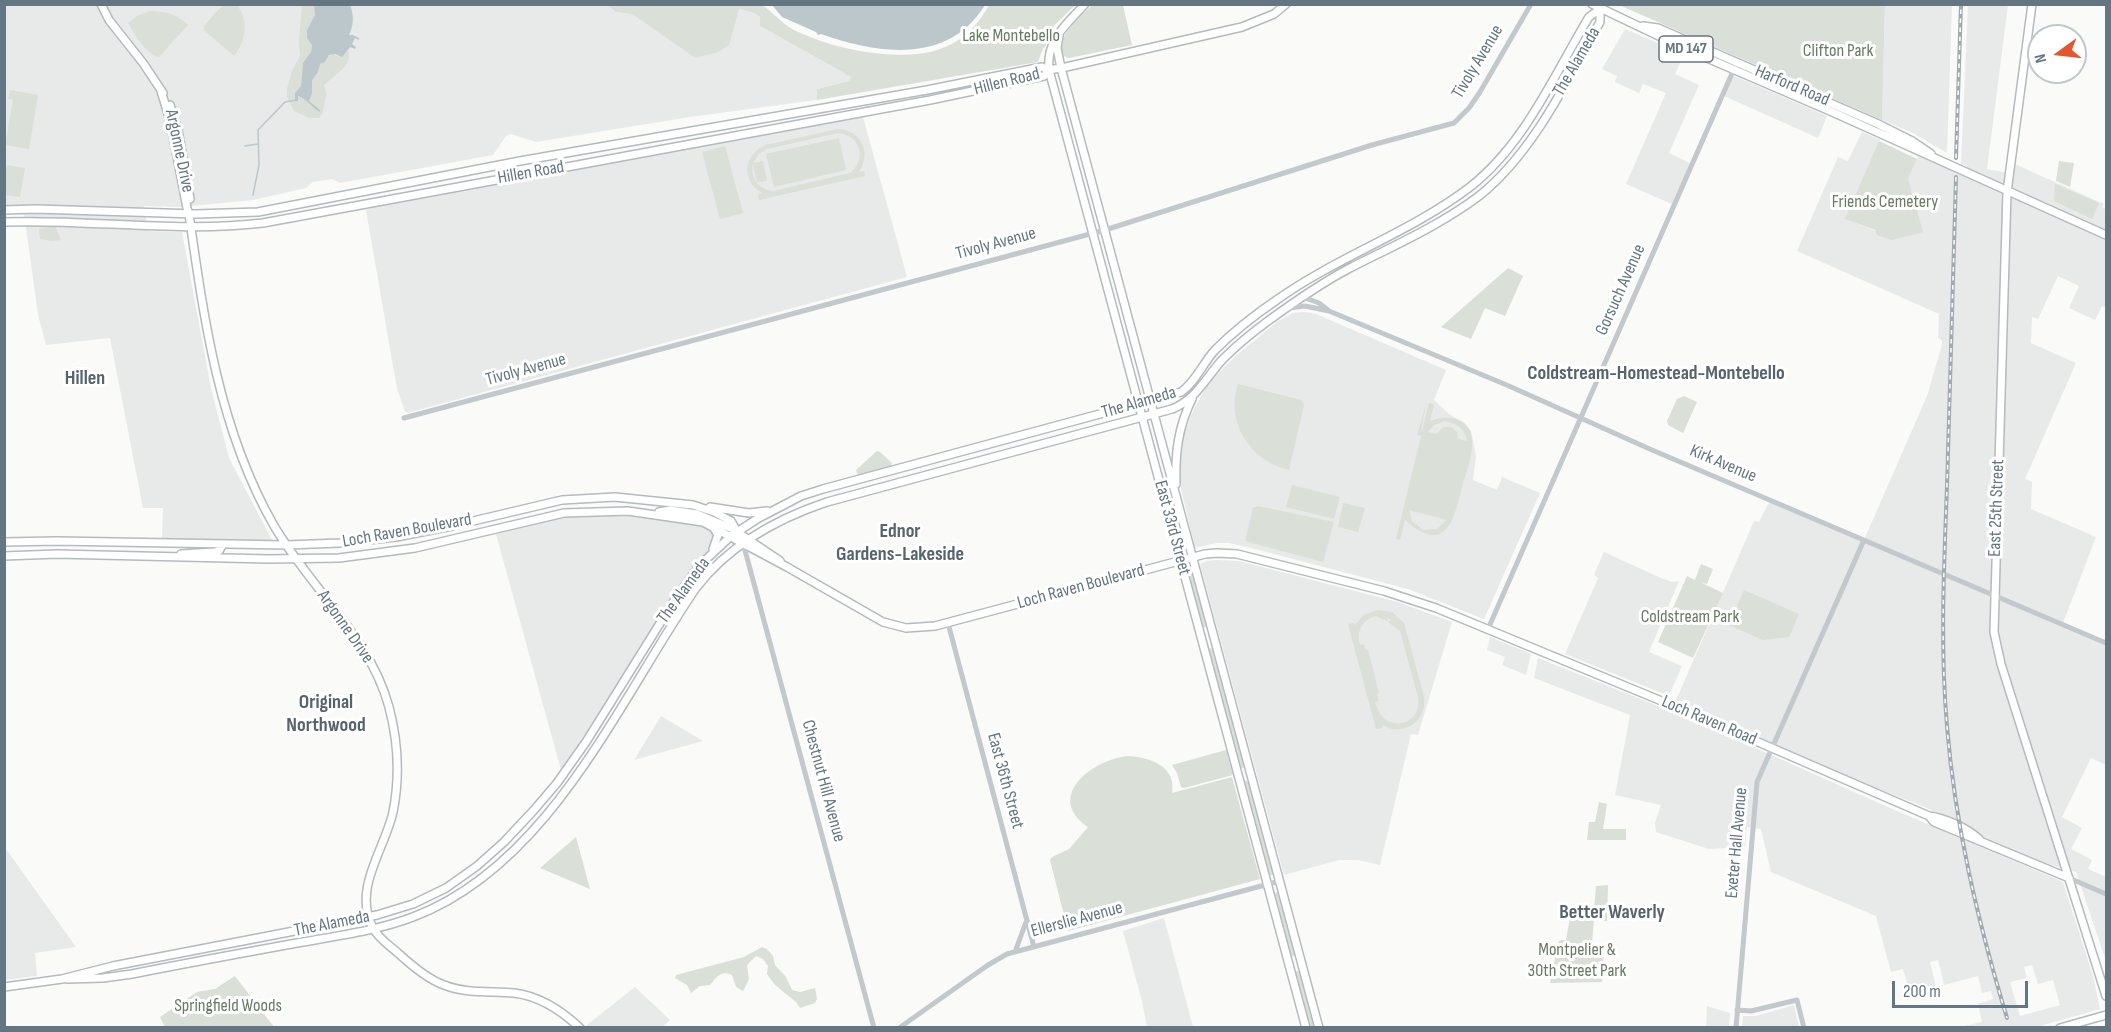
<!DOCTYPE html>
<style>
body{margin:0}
#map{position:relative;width:2111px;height:1032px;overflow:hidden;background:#fafaf8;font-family:"Sofia Sans Condensed",sans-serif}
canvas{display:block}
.frame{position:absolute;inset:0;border:6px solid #657683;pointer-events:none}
.north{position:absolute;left:2027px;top:24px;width:60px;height:60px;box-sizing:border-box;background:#fff;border:2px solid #c1c8cd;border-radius:50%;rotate:255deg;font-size:16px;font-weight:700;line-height:24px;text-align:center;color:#657683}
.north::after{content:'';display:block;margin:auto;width:21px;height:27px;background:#e4572e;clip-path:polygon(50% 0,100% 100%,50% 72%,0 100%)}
.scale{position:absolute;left:1892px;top:981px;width:136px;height:27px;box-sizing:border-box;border:3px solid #657683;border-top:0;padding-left:8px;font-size:18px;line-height:21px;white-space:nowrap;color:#657683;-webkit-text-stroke:4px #fff;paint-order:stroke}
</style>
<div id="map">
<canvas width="2111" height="1032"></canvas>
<div class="frame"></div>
<div class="north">N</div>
<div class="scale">200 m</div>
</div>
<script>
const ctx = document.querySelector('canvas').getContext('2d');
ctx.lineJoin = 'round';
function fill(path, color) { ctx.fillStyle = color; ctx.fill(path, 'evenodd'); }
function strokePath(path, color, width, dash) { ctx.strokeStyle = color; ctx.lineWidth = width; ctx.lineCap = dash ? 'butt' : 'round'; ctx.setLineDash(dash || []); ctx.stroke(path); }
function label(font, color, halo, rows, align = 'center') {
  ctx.font = font + ' "Sofia Sans Condensed",sans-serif'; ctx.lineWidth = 6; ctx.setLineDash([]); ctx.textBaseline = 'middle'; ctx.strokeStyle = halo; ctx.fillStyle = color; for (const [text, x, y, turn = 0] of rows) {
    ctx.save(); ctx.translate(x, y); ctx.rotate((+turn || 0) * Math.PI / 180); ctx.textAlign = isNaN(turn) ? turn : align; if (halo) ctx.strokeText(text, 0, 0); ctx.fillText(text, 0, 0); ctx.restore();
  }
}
fill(new Path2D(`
 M4 5H607L616 12 632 14 695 58 739 9 754 13 760 17V26L851 77 849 81 817 89V100L690 117 536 142 511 134 506 136 493 155 340 183 332 179 313 182 306 188 253 200 181 207 144 206 148 231 182 232 211 388 229 458 272 540 162 539 163 508H143L110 338 46 345 38 315 23 205H5Z
 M1885 5H1952L1947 153 1913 133 1882 120Z
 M1968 5H2008L1987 169 2009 173 2010 162 2104 204 2102 207 2106 209V308L2102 306 2095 320 2069 308 2079 286 2058 276 2038 319 2032 317 2031 343 2076 363 2025 479 2032 482 2031 509 2096 537 2063 623 2106 642V765L2091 758 2062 817 2082 828 2071 849 2092 860 2088 869 2106 877V961L2076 872 2021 856 1982 839 1925 807 1772 747 1674 705 1754 521 1759 522 1770 500 1864 540 1927 396 1942 345V340L1938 338 1939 314 1797 251 1838 157 1848 161 1862 132 1880 140 1846 219 1895 239 1908 179 1921 149 1966 171 1967 166 1961 164Z
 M1625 29 1684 54 1675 74 1699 85 1669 153 1692 164 1674 205 1626 184 1666 93 1643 84 1639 93 1615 82 1617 76 1602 69Z
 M1732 75 1827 116 1818 138 1724 96Z
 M863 117 907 277 407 413 405 411 397 389 366 210 376 206Z
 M1305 312 1316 314 1446 370 1434 400 1449 414 1464 423 1471 431 1476 455 1473 480 1497 490 1502 477 1540 493 1484 619 1408 589 1251 548 1229 543H1217L1195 548 1181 489 1180 466 1183 437 1193 411 1204 391 1215 376 1237 355 1278 321 1293 313Z
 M590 515H632L693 523 710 528 715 533 711 547 692 568 675 590 574 752 561 770 496 534 555 519Z
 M1604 552 1661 578 1672 582 1679 581 1649 652 1682 666 1669 696 1565 654 1598 578 1594 575Z
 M1217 560 1239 561 1398 602 1452 622 1418 735 1411 734 1380 865 1358 860H1339L1284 875 1200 564 1207 561Z
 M1490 637 1531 654 1526 675 1502 665 1505 657 1487 650Z
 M1538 658 1693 720 1890 808 2063 882 2093 976 2100 1009 2037 1027H1960L1982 1022 1978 1004 1993 999 1991 991 1982 993 1978 976 1944 985 1938 960 1930 962 1936 987 1910 993 1903 969 1891 972 1876 916 1771 872 1761 829 1747 827 1745 847 1709 849 1656 832 1655 823 1661 805 1615 795 1630 715 1534 678ZM2032 965 2038 984 2053 980 2060 1005 2020 1016 2010 982 2027 978 2024 967Z
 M661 716 703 741 634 760Z
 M4 846 76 947 35 953 37 976 5 980Z
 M1164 918 1193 1027H1147L1142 1001 1123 931Z
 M635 987 670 1020 662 1027 589 1028 587 1025Z
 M1794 1005 1799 1027H1742L1743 1016H1756Z
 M1707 1006 1730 1013 1729 1027H1706Z`), '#e8e9e9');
fill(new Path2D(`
 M225 4 237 5C249 21 246 41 234 56L204 30V26L216 12Z
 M302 5H314L315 15 307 30V38L312 45 311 52 303 63 301 86 295 93V101L299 96C307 99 312 106 320 110L309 101 312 93 311 80 318 73 320 64 325 62 331 53 339 57 348 49C354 66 335 74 324 85L327 96C322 103 326 112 319 118H309L294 111 287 97V89L292 71 300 56 299 41Z
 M607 5H762C773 12 781 23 794 30 819 42 847 50 874 53 923 59 964 52 989 5H1075L1050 30C1052 41 1045 44 1041 53 1040 56 1039 59 1038 62L817 100V89L849 81 851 77 760 26V17L754 13 739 9 729 45 718 52 695 58 632 14 616 12Z
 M1092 5H1123L1132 45 1069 58C1042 51 1083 14 1092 5Z
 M1619 5H1885L1882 120Z
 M150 11C165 11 177 14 188 25L159 57C145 54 135 34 128 23L137 16Z
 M10 90 38 95 29 149 5 145 13 100 8 99Z
 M838 129C861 130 872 152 859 172L864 171 865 176 759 200 758 195 762 193C741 181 743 154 766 145ZM838 133C860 135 868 159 850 173L773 191C758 189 750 179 753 164L757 182 767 181 763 161 753 163 759 154 767 149Z
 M839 138 846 170 774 187 766 154Z
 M1879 141 1917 159 1908 179 1923 232 1892 240 1877 235 1875 230 1845 219Z
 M725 146 743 213 720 219 702 152Z
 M2059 161 2074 163 2070 187 2056 181Z
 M5 165 25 168 20 197 5 195Z
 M2055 184 2099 203 2092 219 2054 201Z
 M55 226 61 240 51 241 40 239 39 229Z
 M1508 268 1523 276 1505 316 1485 308 1471 339 1441 327Z
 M1238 384 1301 400 1304 405 1289 470C1251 461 1225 423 1238 384Z
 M1684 396 1697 402 1683 433 1668 425 1667 421 1677 399Z
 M1429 403 1434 404 1430 421C1448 413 1472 418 1472 441 1473 455 1467 470 1463 483 1454 519 1447 557 1405 520L1400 540 1396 539 1421 436 1417 435 1426 404 1421 431H1422ZM1445 421C1457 424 1465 428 1467 441L1458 439 1457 432 1451 427H1443L1437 434 1428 432 1434 425ZM1409 510 1447 520 1437 529 1423 530 1412 521Z
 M877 451 880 452 892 463 891 467 858 476 856 470Z
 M1292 485 1340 497 1334 519 1286 507Z
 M1343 503 1365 508 1358 532 1338 527Z
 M1258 506 1334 522 1323 562 1245 541 1253 508Z
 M1701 564 1713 569 1707 584 1700 582 1723 593 1693 658 1658 642 1687 576 1695 580Z
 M1191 571 1209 626 1201 628 1186 573Z
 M1744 590 1799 614 1789 637 1763 640 1729 625Z
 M1378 610 1392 612 1404 623 1424 697C1427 722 1403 737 1382 725V728L1376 729 1348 624 1354 623 1355 625 1364 615ZM1375 616 1387 621 1388 619 1384 616 1395 622 1390 620 1388 622 1400 631 1418 697C1420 710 1415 719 1403 723 1387 725 1379 717 1375 702L1379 701 1377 694 1379 693 1368 650H1365L1364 644 1360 645C1356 631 1362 621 1375 616Z
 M1210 648 1213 649 1224 681 1246 767 1241 768C1230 728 1218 690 1208 650Z
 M1226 750 1233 775 1184 788 1181 787 1177 773 1172 765Z
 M1127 756C1149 757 1177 766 1172 793L1232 777 1260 879 1068 931 1050 860 1052 857 1069 849 1088 827C1044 797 1092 760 1127 756Z
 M1246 780 1249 783C1257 814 1270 843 1273 875H1270L1243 783Z
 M1599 802 1607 804 1603 829H1626V840H1587L1589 822H1595Z
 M576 837 590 889 540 868Z
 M1608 885 1607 921 1594 920 1592 943 1604 949 1602 982 1550 983 1558 943 1560 940H1566L1571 912 1580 913 1584 907 1594 909 1596 886Z
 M1279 891 1297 955 1289 957 1273 894Z
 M762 947 767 949 773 956 775 965 786 977 792 990 800 992 815 988 817 999 815 1003 800 1008 796 1002 775 985 767 974 768 966 763 959 756 956 747 965 749 979 743 991 736 987 732 975C721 970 717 977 710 985L700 986 691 993 687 985 675 978 676 975 744 957Z
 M1301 970 1317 1027H1310L1293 972Z
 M235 976 274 1027H165L160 1017 197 992 215 989Z`), '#dadfd7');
fill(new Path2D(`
 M314 5H350C354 15 354 25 349 35H353L359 38V40L355 38 352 44 356 47 355 49 350 47 342 57 335 54 329 55 325 62 320 64 318 72 312 80V93L309 101 320 110V112C311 107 307 99 298 96V101H295V93L301 86 303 63 311 52 312 45 307 38V30L315 15Z
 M772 5H985C948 65 878 54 821 34L818 35 816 32 782 17Z`), '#bbc7cb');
strokePath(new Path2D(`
 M245 146 258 144
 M253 195 259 165 258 130 285 102 296 100`), '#bbc7cb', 1.5);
const major = new Path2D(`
 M101 4 109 20 143 63 163 93
 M1085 4C1066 25 1046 40 1049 70L1306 1028
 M1592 4 1686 49 1830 111 2106 235
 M2032 4 2007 192 1994 632 2001 664 2106 996
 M1643 26 1658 28 1876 123 1912 141 1931 154
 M1059 35 1057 48 1061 68 1319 1028
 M161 91 170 120 187 208 189 214C204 320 219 429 273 524 309 587 370 636 389 707 398 741 400 777 393 812 385 849 352 889 373 928 378 938 390 946 398 953 411 965 427 979 444 985 467 994 490 991 514 993 539 996 561 1010 580 1028
 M170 105 178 130 190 199
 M4 210 36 209 196 214 258 212 520 161 927 90 1042 67 1049 70 1066 67 1242 27 1274 14 1286 4
 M4 222C91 219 177 233 263 223L930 100 1044 76 1049 70
 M1176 484C1175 454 1178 427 1192 399
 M710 507 749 513 767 511
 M659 512 670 510 697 514 740 532
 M4 542 57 541 286 545 340 543 396 537 452 526 562 500 615 497 693 505 714 512 731 521 737 532 780 561
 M713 549 718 535 713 527
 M181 554 215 552 219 551 223 544
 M4 556 57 554 268 559 339 558 415 548 564 513 628 511 703 522 787 567 883 622 906 628 935 626 1205 554 1217 553 1237 554 1384 591 1436 608 1698 716 1929 816C1945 818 1967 828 1979 839
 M1929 816 1934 822 2069 878
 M67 979 103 978 132 974C187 963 242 953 297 943 336 936 376 931 413 917 550 865 618 702 696 588 729 545 776 519 827 502L1172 409C1197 399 1206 377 1223 359 1237 345 1253 332 1268 321 1294 302 1320 284 1348 269 1393 246 1439 226 1479 196 1533 153 1567 81 1600 22V9
 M4 987 62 979 113 966 377 915 413 904 446 888 477 866 504 842 534 810 557 783 586 742 677 596 700 565 731 536 757 519 801 496 823 489 1181 392C1195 383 1203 363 1215 350 1234 331 1256 314 1278 299 1339 256 1411 232 1470 187 1525 144 1554 75 1589 17L1600 9
 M2060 1028 2106 1015`);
strokePath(major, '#b5babe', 10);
strokePath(new Path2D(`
 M1303 297 1319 303 1328 310
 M1289 308 1305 306 1329 311 1509 386 1652 450 2106 643
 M404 418 1105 230 1372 145 1454 123 1469 108 1480 92 1531 4
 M743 543 874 1028
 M948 623 1034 947
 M1488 629 1737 62
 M2069 878 2106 894
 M1015 952 1026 922
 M1737 1010 1751 1011 1797 1000 1804 1028
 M899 1028 988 965 1007 954 1280 881
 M1736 1028 1757 782 1864 540`), '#c3c8cc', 5);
strokePath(major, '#fff', 7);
const rail = new Path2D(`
 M1956 158 1961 4
 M1956 177C1953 280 1950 383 1947 486 1944 566 1940 646 1947 726 1955 826 1978 922 2007 1018`);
strokePath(rail, '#a2aab0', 4);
strokePath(rail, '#fff', 1.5, [4.5]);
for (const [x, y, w] of [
 [1686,49,54]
]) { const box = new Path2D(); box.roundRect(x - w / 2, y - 13, w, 26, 4.5); ctx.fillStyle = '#fff'; ctx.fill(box); strokePath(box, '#657683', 1.5); }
label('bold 16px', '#657683', null, [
 ["MD 147",1686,49]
]);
label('18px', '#687a64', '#fff', [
 ["Lake Montebello",1011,36],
 ["Clifton Park",1838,51],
 ["Friends Cemetery",1885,202],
 ["Coldstream Park",1690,617],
 ["Montpelier &",1577,950],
 ["30th Street Park",1577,971],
 ["Springfield Woods",228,1006]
]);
label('18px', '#657683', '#fff', [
 ["Tivoly Avenue",1478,62,-59],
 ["The Alameda",1577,62,-60],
 ["Hillen Road",1007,82,-14],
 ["Harford Road",1792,86,23],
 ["Argonne Drive",179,151,78],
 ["Hillen Road",531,173,-10],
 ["Tivoly Avenue",996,244,-15],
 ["Gorsuch Avenue",1621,290,-66],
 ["Tivoly Avenue",526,370,-15],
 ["The Alameda",1139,403,-16],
 ["Kirk Avenue",1723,464,23],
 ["East 25th Street",1997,508,-88],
 ["East 33rd Street",1172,528,75],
 ["Loch Raven Boulevard",407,531,-10],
 ["Loch Raven Boulevard",1081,587,-15],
 ["The Alameda",684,591,-54],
 ["Argonne Drive",345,627,55],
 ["Loch Raven Road",1709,721,23],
 ["Chestnut Hill Avenue",823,781,75],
 ["East 36th Street",1005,781,75],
 ["Exeter Hall Avenue",1737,843,-85],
 ["Ellerslie Avenue",1077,920,-15],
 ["The Alameda",332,924,-11]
]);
label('bold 20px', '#57646e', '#fff', [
 ["Coldstream-Homestead-Montebello",1656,374],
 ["Hillen",85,379],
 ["Ednor",900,532],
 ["Gardens-Lakeside",900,555],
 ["Original",326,703],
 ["Northwood",326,726],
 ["Better Waverly",1612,913]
]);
</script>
